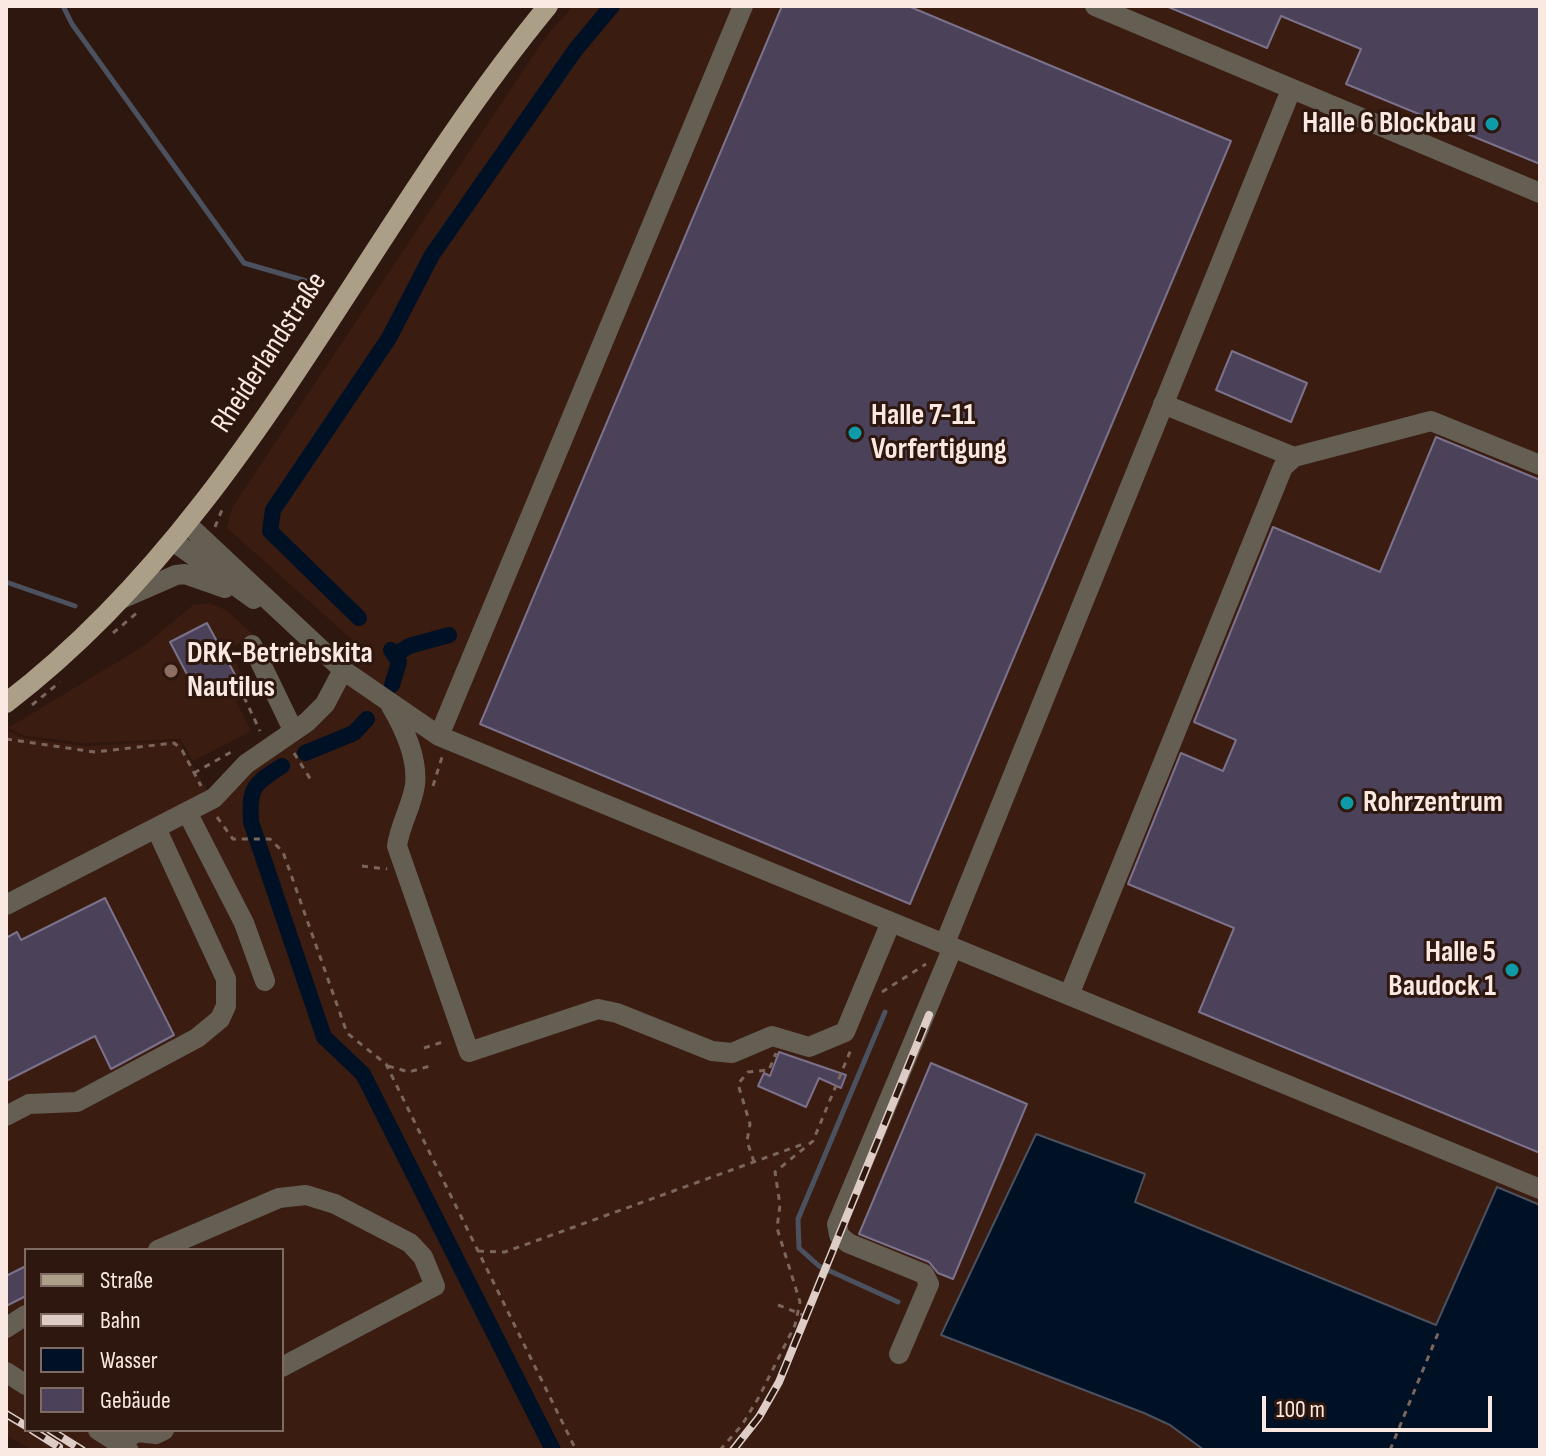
<!DOCTYPE html>
<meta charset="utf-8">
<style>
body{margin:0}
#map{position:relative;width:1546px;height:1456px;overflow:hidden;background:#2e170e;font-family:"Sofia Sans Condensed",sans-serif}
canvas{display:block}
.frame{position:absolute;inset:0;border:8px solid #fae9e3;pointer-events:none}
.legend{position:absolute;left:24px;top:1248px;width:260px;height:184px;box-sizing:border-box;background:#2e170e;border:2px solid #806b63;margin:0;padding:10px 14px;list-style:none;font-size:24px;color:#fae9e3}
.legend li{display:flex;align-items:center;gap:16px;height:40px}
.legend b{width:40px;border:2px solid #806b63}
.scale{position:absolute;left:1262px;top:1396px;width:230px;height:36px;box-sizing:border-box;border:4px solid #fae9e3;border-top:0;padding-left:10px;font-size:24px;line-height:28px;white-space:nowrap;color:#fae9e3;-webkit-text-stroke:6px #2e170e;paint-order:stroke}
</style>
<div id="map">
<canvas width="1546" height="1456"></canvas>
<div class="frame"></div>
<ul class="legend">
<li><b style="height:10px;background:#ac9f88"></b>Straße</li>
<li><b style="height:10px;background:#deccc6"></b>Bahn</li>
<li><b style="height:22px;background:#001025"></b>Wasser</li>
<li><b style="height:22px;background:#4b4159"></b>Gebäude</li>
</ul>
<div class="scale">100 m</div>
</div>
<script>
const ctx = document.querySelector('canvas').getContext('2d');
ctx.lineJoin = 'round';
function fill(path, color) { ctx.fillStyle = color; ctx.fill(path, 'evenodd'); }
function strokePath(path, color, width, dash) { ctx.strokeStyle = color; ctx.lineWidth = width; ctx.lineCap = dash ? 'butt' : 'round'; ctx.setLineDash(dash || []); ctx.stroke(path); }
function label(font, color, halo, rows, align = 'center') {
  ctx.font = font + ' "Sofia Sans Condensed",sans-serif'; ctx.lineWidth = 6; ctx.setLineDash([]); ctx.textBaseline = 'middle'; ctx.strokeStyle = halo; ctx.fillStyle = color; for (const [text, x, y, turn = 0] of rows) {
    ctx.save(); ctx.translate(x, y); ctx.rotate((+turn || 0) * Math.PI / 180); ctx.textAlign = isNaN(turn) ? turn : align; if (halo) ctx.strokeText(text, 0, 0); ctx.fillText(text, 0, 0); ctx.restore();
  }
}
fill(new Path2D(`
 M573 6H1540V1205L1497 1187 1436 1326 1134 1202 1145 1174 942 1336 1144 1413 1170 1425 1204 1450H31L6 1435V730L25 738 85 746 179 741 217 808 251 767 313 729 368 654 227 528 232 508 544 39ZM26 1250H282V1430H26Z
 M208 603 226 610 254 635 229 649 251 693 236 701 251 731 193 761 180 739 85 743 26 736 8 728 145 645 193 605Z`), '#3a1c10');
const water = new Path2D(`
 M1036 1134 1145 1174 1135 1202 1436 1325 1497 1187 1540 1205V1450H1204L1170 1425 1144 1413 941 1335Z`);
fill(water, '#001025');
strokePath(water, '#4b515e', 2);
strokePath(new Path2D(`
 M63 6 72 24 244 263 320 285
 M6 582 75 606
 M885 1012 798 1219 799 1248 819 1266 898 1302`), '#4b515e', 5);
strokePath(new Path2D(`
 M359 618 270 531 273 510 389 338 432 255 576 49 612 6
 M391 650 399 662 392 685
 M395 655 409 646 449 635
 M305 753 354 733 367 719
 M282 766C253 784 249 788 251 822L324 1037 363 1074 553 1450`), '#001025', 16);
const building = new Path2D(`
 M782 6H908L1231 141 910 904 480 724Z
 M1166 6H1540V164L1346 84 1361 49 1281 16 1267 48Z
 M1232 351 1307 383 1291 422 1216 390Z
 M1436 437 1540 480V1153L1199 1012 1234 928 1128 884 1181 753 1223 771 1236 740 1194 722 1273 527 1380 572Z
 M207 623 239 682 222 692 219 686 199 697 170 642Z
 M105 898 174 1035 111 1069 95 1036 6 1081V938L17 932 21 940Z
 M779 1052 846 1075 841 1088 819 1078 806 1107 758 1086 764 1073 770 1076Z
 M931 1063 1027 1104 953 1279 938 1273 929 1262 859 1234Z
 M26 1266V1296L6 1306V1276Z`);
fill(building, '#4b4159');
strokePath(building, '#7b718b', 2);
strokePath(new Path2D(`
 M215 527 224 505
 M113 633 138 612
 M244 697 260 731
 M32 705 60 682
 M6 739 95 752 174 743 182 750 201 786
 M294 753 311 780
 M194 773 233 751
 M433 786 442 757
 M217 817 233 839H270L283 852 347 1033 386 1064 576 1450
 M362 866 387 869
 M882 992 926 964
 M424 1048 446 1041
 M388 1066 409 1072 430 1066
 M754 1162 747 1141 750 1124 738 1084 748 1072 769 1070 776 1053
 M478 1251 505 1252 806 1143
 M778 1305 806 1316
 M720 1450 742 1425 759 1397 795 1325 800 1302 777 1228 780 1205 775 1172 813 1141 852 1047
 M1390 1450 1439 1331`), '#7b665e', 3, [6, 6]);
strokePath(new Path2D(`
 M1095 6 1540 193
 M1163 404 1294 457
 M187 524 343 670 439 736 1540 1189
 M173 541 254 599
 M121 599 176 575 185 574 225 588
 M252 645 293 730
 M391 706C404 728 418 759 415 785 412 806 400 824 397 846L469 1052 598 1009 617 1013 712 1051 732 1053 772 1036 809 1047 845 1032 891 922
 M439 736 743 6
 M187 812 244 923 265 981
 M6 905 214 798 246 764 307 722 325 704 343 670
 M945 943 1291 90
 M1069 995 1283 467 1294 457 1431 421 1540 465
 M6 1116 29 1104 77 1102 197 1038 220 1019 226 1006V979L156 828
 M158 1250 279 1198 306 1195 335 1204 410 1243 423 1257 435 1286 282 1367
 M6 1328 26 1315
 M899 1354 929 1284 924 1274 848 1243 839 1235 837 1224 953 947
 M6 1372 26 1385
 M98 1430 128 1449
 M119 1443 137 1432 156 1434 164 1430`), '#655e53', 20);
strokePath(new Path2D(`
 M6 703C245 521 361 233 548 6`), '#ac9f88', 20);
const rail = new Path2D(`
 M6 1414 26 1426
 M32 1430 59 1447
 M50 1430 82 1450
 M733 1450 759 1417 779 1382 929 1015`);
strokePath(rail, '#deccc6', 8);
strokePath(rail, '#2e170e', 5, [15]);
for (const [x, y, r, color] of [
 [1492,124,8,"#0f9aa8"],
 [855,433,8,"#0f9aa8"],
 [171,671,8,"#8d6e63"],
 [1347,803,8,"#0f9aa8"],
 [1512,970,8,"#0f9aa8"]
]) { const dot = new Path2D(); dot.arc(x, y, r, 0, 2 * Math.PI); ctx.fillStyle = color; ctx.fill(dot); strokePath(dot, '#2e170e', 3); }
label('bold 30px', '#fae9e3', '#2e170e', [
 ["Halle 6 Blockbau",1476,124,"right"],
 ["Halle 7-11",871,416],
 ["Vorfertigung",871,450],
 ["DRK-Betriebskita",187,654],
 ["Nautilus",187,688],
 ["Rohrzentrum",1363,803],
 ["Halle 5",1496,953,"right"],
 ["Baudock 1",1496,987,"right"]
], 'left');
label('30px', '#fae9e3', '#2e170e', [
 ["Rheiderlandstraße",270,353,-57]
]);
</script>
